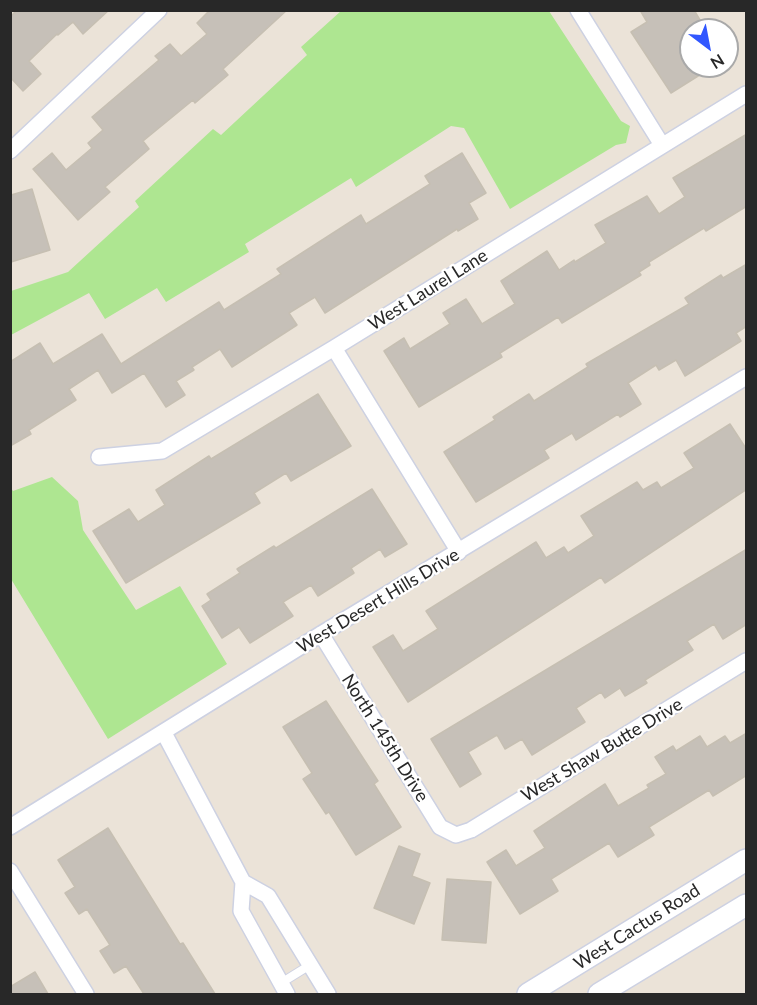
<!DOCTYPE html>
<style>
body{margin:0}
#map{position:relative;width:757px;height:1005px;overflow:hidden;background:#ebe3d8;font-family:Lato,sans-serif}
canvas{display:block}
.frame{position:absolute;inset:0;border:12px solid #282828;pointer-events:none}
.north{position:absolute;left:679px;top:18px;width:60px;height:60px;box-sizing:border-box;background:#fff;border:2px solid #a9a9a9;border-radius:50%;rotate:148deg;font-size:16px;font-weight:700;line-height:24px;text-align:center;color:#282828}
.north::after{content:'';display:block;margin:auto;width:21px;height:27px;background:#3157ff;clip-path:polygon(50% 0,100% 100%,50% 72%,0 100%)}
</style>
<div id="map">
<canvas width="757" height="1005"></canvas>
<div class="frame"></div>
<div class="north">N</div>
</div>
<script>
const ctx = document.querySelector('canvas').getContext('2d');
ctx.lineJoin = 'round';
function fill(path, color) { ctx.fillStyle = color; ctx.fill(path, 'evenodd'); }
function strokePath(path, color, width, dash) { ctx.strokeStyle = color; ctx.lineWidth = width; ctx.lineCap = dash ? 'butt' : 'round'; ctx.setLineDash(dash || []); ctx.stroke(path); }
function label(font, color, halo, rows, align = 'center') {
  ctx.font = font + ' Lato,sans-serif'; ctx.lineWidth = 4.5; ctx.setLineDash([]); ctx.textBaseline = 'middle'; ctx.strokeStyle = halo; ctx.fillStyle = color; for (const [text, x, y, turn = 0] of rows) {
    ctx.save(); ctx.translate(x, y); ctx.rotate((+turn || 0) * Math.PI / 180); ctx.textAlign = isNaN(turn) ? turn : align; if (halo) ctx.strokeText(text, 0, 0); ctx.fillText(text, 0, 0); ctx.restore();
  }
}
fill(new Path2D(`
 M341 11H549L621 121 630 126 626 143 616 145 510 209 464 128 451 126 356 187 351 178 245 244 249 252 166 302 157 288 105 319 89 293 11 335V291L68 272 139 207 135 201 213 129 221 135 307 55 301 47Z
 M52 477 78 501 83 530 136 610 180 586 227 664 108 739 11 579V488L13 491Z`), '#aee691');
const building = new Path2D(`
 M17 10H109L83 34 73 22 58 35 57 34 29 61 41 74 23 91 10 77V17Z
 M210 10H287L223 69 228 75 195 103 193 100 143 141 149 149 105 187 110 192 78 220 33 169 52 153 66 170 92 148 88 143 103 130 92 117 159 60 155 56 170 44 181 56 207 34 197 23Z
 M640 10H694L706 30H691V66H714L671 93 631 32 647 22Z
 M747 134V206L706 231 704 228 649 262 650 265 639 272 641 275 562 323 558 317 500 353 502 357 419 407 384 351 404 338 410 349 450 324 443 313 466 299 482 324 515 304 501 281 547 251 559 270 574 260 575 262 606 243 595 225 647 196 659 214 685 197 673 178Z
 M462 153 486 193 469 203 478 219 458 231 457 229 325 313 315 297 289 313 297 325 232 367 220 349 192 367 194 370 176 381 185 395 166 407 144 373 112 393 98 370 69 389 76 400 29 430 31 434 10 446V362L40 343 53 364 102 334 121 364 219 302 224 310 281 274 277 269 361 215 366 224 430 184 425 176Z
 M32 189 50 250 11 262V195Z
 M747 264V326L736 333 741 341 685 376 676 360 659 370 656 365 628 383 641 404 620 417 618 414 576 440 572 433 544 450 549 458 476 502 444 452 495 420 493 417 529 394 534 401 588 367 586 364 689 304 685 298 721 275 723 278Z
 M318 394 351 446 291 481 286 473 254 493 260 503 126 583 93 531 129 509 138 522 165 505 156 490 209 456 211 459Z
 M730 424 747 450V489L605 583 601 577 408 702 373 647 393 635 403 651 438 629 426 611 536 542 546 558 564 547 568 553 594 536 581 516 637 482 643 490 657 482 661 488 694 468 684 453Z
 M372 489 407 544 385 557 380 549 351 568 354 573 318 596 311 585 283 602 293 616 250 643 239 627 222 638 202 606 211 600 207 594 240 573 237 569 274 546 276 548Z
 M747 549V624L723 639 714 624 687 641 693 650 645 680 647 683 625 696 620 688 605 698 601 692 576 708 585 722 532 755 522 739 505 749 497 735 468 752 481 774 460 787 431 739Z
 M326 701 378 781 374 784 401 827 356 855 329 812 326 814 303 779 312 773 283 727Z
 M747 733V775L713 796 709 790 649 827 654 835 618 857 609 843 551 879 558 891 520 914 487 862 506 850 516 866 545 848 534 831 605 784 618 806 649 788 647 785 666 774 655 757 673 746 676 751 700 736 707 747 725 736 730 743Z
 M108 828 180 944 183 943 215 994H144L126 966 114 973 100 951 110 945 87 909 79 914 65 893 75 887 58 860Z
 M399 846 420 854 412 876 430 883 414 924 374 908Z
 M447 879 491 882 486 943 442 940Z
 M35 972 48 994H10V987Z`);
fill(building, '#c6c0b8');
strokePath(building, '#c6bfb2', 1.5);
const service = new Path2D(`
 M281 983 310 965`);
const minor = new Path2D(`
 M578 10 662 145
 M10 151 159 10
 M334 348 459 552
 M99 457 162 451 334 348 746 94
 M321 634 440 827 456 835 471 830 746 661
 M164 733 243 882 268 896 328 994
 M10 827 321 634 746 377
 M10 871 86 994
 M243 882 241 911 287 994`);
const secondary = new Path2D(`
 M528 994 746 860
 M599 994 746 905`);
strokePath(service, '#cdd1e2', 10);
strokePath(minor, '#cdd1e2', 18);
strokePath(secondary, '#cdd1e2', 24);
strokePath(service, '#fff', 8);
strokePath(minor, '#fff', 15);
strokePath(secondary, '#fff', 21);
label('18px', '#282828', '#fff', [
 ["West Laurel Lane",428,290,-32],
 ["West Desert Hills Drive",378,601,-31],
 ["North 145th Drive",385,738,58],
 ["West Shaw Butte Drive",602,750,-31],
 ["West Cactus Road",637,927,-32]
]);
</script>
